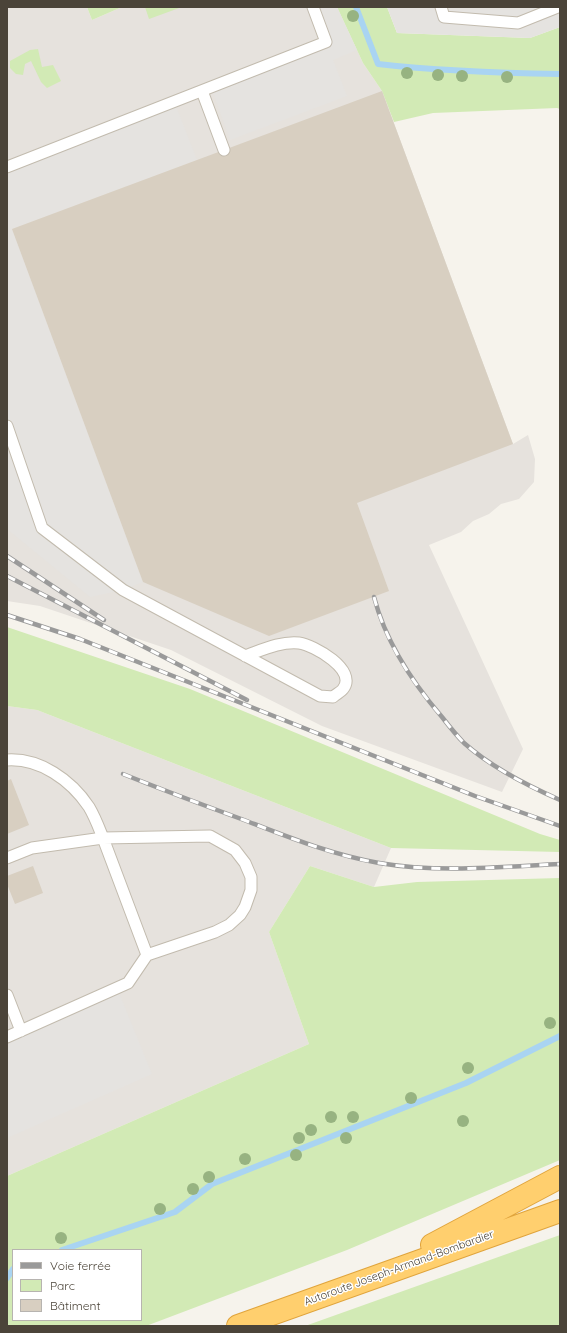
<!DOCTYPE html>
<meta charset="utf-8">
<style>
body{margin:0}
#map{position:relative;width:567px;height:1333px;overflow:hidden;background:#f6f3ec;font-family:Quicksand,sans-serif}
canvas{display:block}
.frame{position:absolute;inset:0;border:8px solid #4b4439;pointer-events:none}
.legend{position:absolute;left:12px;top:1249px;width:130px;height:72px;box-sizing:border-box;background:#fff;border:1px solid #b7b4b0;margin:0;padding:5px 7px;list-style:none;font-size:12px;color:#4b4439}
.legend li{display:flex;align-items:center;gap:8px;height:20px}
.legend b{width:20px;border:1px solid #b7b4b0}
</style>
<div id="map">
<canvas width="567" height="1333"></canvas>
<div class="frame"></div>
<ul class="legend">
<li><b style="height:5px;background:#9a9a9a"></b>Voie ferrée</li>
<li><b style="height:11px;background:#d2eab5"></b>Parc</li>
<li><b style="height:11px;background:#d8cfc1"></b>Bâtiment</li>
</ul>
</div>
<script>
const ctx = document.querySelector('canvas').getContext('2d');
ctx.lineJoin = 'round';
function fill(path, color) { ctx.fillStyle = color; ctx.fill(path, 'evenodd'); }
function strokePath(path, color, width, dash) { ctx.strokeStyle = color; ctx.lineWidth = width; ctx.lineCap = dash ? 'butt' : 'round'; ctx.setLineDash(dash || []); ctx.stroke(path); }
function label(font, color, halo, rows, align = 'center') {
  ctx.font = font + ' Quicksand,sans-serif'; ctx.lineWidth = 3; ctx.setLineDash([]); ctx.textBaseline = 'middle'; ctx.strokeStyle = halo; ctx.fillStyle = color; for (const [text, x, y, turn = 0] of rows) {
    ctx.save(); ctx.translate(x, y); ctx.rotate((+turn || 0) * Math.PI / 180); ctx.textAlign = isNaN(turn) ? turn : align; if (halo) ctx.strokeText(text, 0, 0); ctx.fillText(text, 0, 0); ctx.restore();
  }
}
fill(new Path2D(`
 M7 7H87L92 20 122 7H337L363 63 382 91 513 444 528 435 535 459 534 482 519 499 501 504 489 514 473 521 461 532 429 545 523 749 502 792 322 726 171 650 40 606 7 601Z
 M7 706 37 710 391 848 374 887 310 866 269 932 309 1044 7 1176Z`), '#e6e2dd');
fill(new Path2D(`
 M87 7H122L92 20Z
 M145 7H182L149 19Z
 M337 7H387L397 33 530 38 560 27V109L557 108 433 113 394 122 382 91 363 63Z
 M38 49 42 67 53 65 61 81 47 88 41 82 31 61 25 64 23 75 16 74 10 68V61L30 50Z
 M7 627 190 689 540 834 560 840V852L391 848 37 710 7 706Z
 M310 866 374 887 417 882 560 878V1160L347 1250 146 1326H7V1176L309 1044 269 932ZM13 1250H141V1320H13Z
 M560 1235V1326H305Z`), '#d2eab5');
fill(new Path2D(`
 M313 7H337L357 50 333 60 347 96 230 140 211 87 326 42Z
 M387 7H560V27L530 38 397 33Z
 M174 101 197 160 12 229 143 582 123 590 90 597 7 529V167Z
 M117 988 152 1074 7 1138V1037Z`), '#e5e3e0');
strokePath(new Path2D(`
 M356 7 378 64C439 71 499 73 560 74
 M62 1250 175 1212 212 1184 466 1083 560 1036
 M7 1278 13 1269`), '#a9d4f2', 6);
fill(new Path2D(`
 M382 91 513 444 357 503 389 591 269 636 143 582 12 229Z
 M11 779 29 825 7 834V781Z
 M33 866 43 893 15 904 7 884V876Z`), '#d8cfc1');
const lane = new Path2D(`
 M441 7 444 17 518 23 558 7
 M202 91 224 150
 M7 167 326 42 313 7
 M7 426 42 528 123 590 320 696 333 697C336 694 341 692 343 689 358 670 314 645 299 643 281 641 262 650 245 656
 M7 760C40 758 71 780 89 807 95 817 99 828 103 838L210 836 235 850 245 863 251 877V890L245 907 240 915 229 925 215 932 147 955
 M7 858 32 848 103 838 147 955 128 983 7 1037
 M7 995 21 1031`);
const highway = new Path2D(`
 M432 1245 560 1177
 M238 1326 560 1211`);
strokePath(lane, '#c2bbae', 13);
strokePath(highway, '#e0a43c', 24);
strokePath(lane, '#fff', 11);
strokePath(highway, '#ffcf6e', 22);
const rail = new Path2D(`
 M7 556 104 620
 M7 576 247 700
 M374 597C386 643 412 682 442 717 449 726 456 735 464 743 491 767 526 785 560 800
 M7 615 80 639 475 796 560 826
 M123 774C163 790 203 805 244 820 288 837 332 855 379 863 438 873 500 867 560 864`);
strokePath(rail, '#9a9a9a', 4.5);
strokePath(rail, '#fff', 3, [9]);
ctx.fillStyle = '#97b381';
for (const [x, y] of [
 [353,16],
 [407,73],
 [438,75],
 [462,76],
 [507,77],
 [550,1023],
 [468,1068],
 [411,1098],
 [331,1117],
 [353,1117],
 [463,1121],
 [311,1130],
 [299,1138],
 [346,1138],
 [296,1155],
 [245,1159],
 [209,1177],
 [193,1189],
 [160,1209],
 [61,1238]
]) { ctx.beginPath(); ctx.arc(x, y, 6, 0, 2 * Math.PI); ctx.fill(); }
label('11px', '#4b4439', '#fff', [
 ["Autoroute Joseph-Armand-Bombardier",399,1268,-20]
]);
</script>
